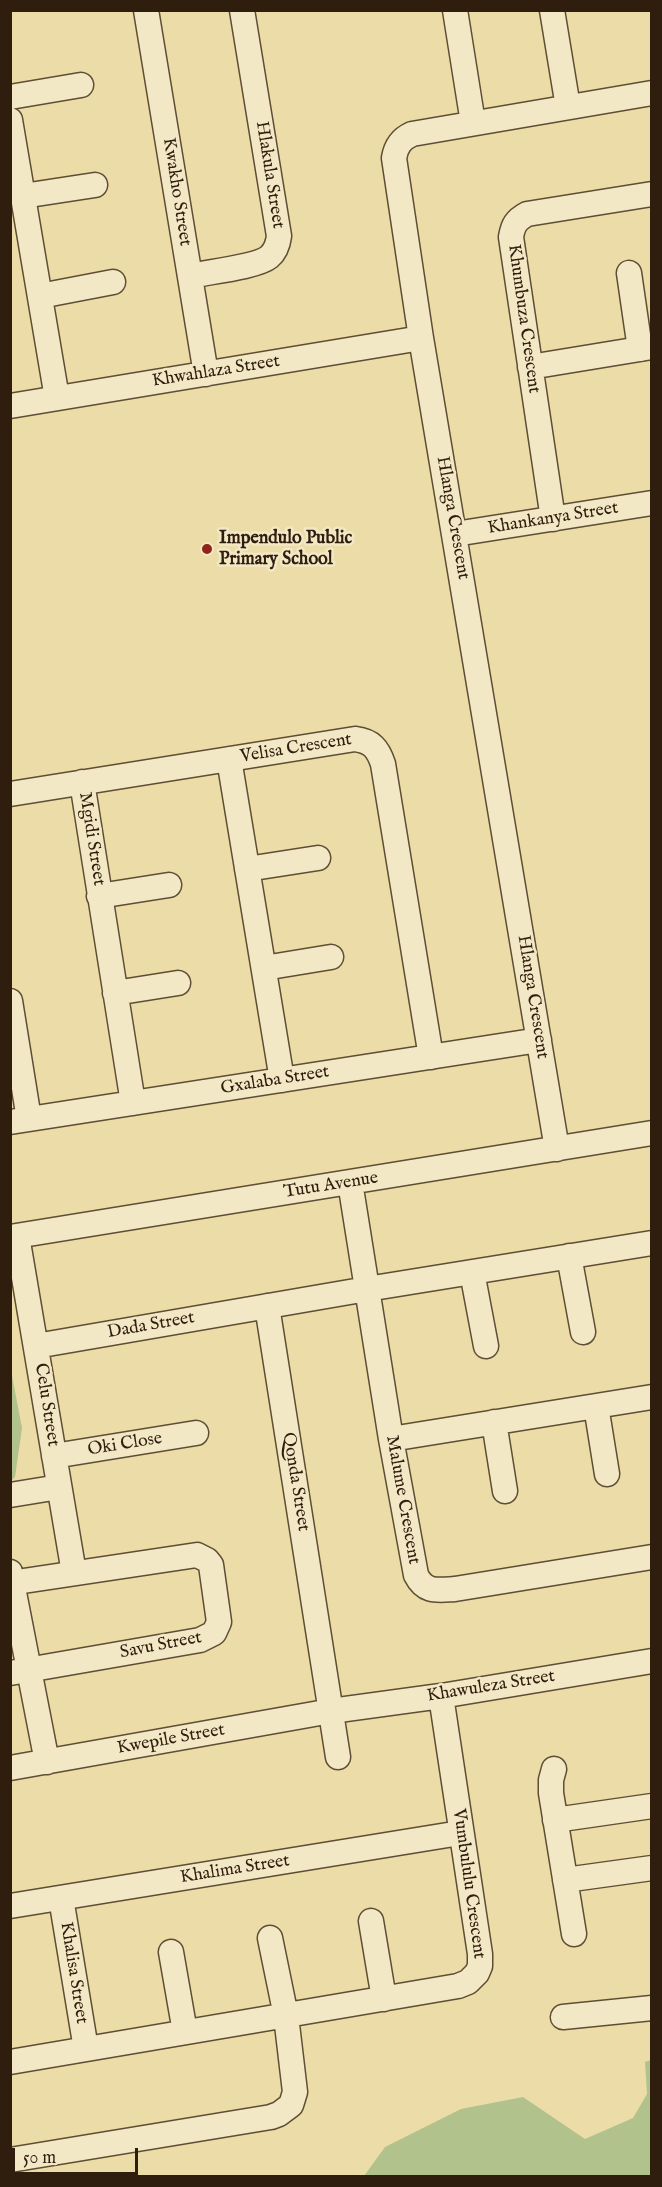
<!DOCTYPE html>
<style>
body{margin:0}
#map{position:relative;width:662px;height:2187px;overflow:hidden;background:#ecdca8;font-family:"IM FELL English",serif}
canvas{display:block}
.frame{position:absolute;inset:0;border:12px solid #2f1e0e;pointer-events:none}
.scale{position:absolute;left:12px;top:2148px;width:126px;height:27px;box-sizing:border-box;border:3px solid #2f1e0e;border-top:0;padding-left:8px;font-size:18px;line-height:21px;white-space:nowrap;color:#2f1e0e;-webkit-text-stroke:4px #f3e8c6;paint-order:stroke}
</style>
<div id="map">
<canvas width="662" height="2187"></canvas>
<div class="frame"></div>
<div class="scale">50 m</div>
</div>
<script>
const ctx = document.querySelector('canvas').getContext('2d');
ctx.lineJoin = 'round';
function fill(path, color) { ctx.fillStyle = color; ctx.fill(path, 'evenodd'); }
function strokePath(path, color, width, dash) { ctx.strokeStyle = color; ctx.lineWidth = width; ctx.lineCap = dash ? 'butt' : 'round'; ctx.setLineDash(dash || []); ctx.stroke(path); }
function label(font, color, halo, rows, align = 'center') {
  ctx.font = font + ' "IM FELL English",serif'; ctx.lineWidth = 5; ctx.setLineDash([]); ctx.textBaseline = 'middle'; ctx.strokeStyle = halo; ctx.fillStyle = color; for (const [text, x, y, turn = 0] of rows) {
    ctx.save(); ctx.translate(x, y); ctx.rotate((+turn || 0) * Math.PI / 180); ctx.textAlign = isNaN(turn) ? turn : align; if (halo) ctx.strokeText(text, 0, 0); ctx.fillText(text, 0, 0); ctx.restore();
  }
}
fill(new Path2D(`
 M10 1365 22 1428 15 1477 11 1481Z
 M651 2060V2176H364L385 2147 461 2109 523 2097 585 2139 633 2118 647 2094 645 2062Z`), '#b2c28c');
const minor = new Path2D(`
 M146 10 206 374
 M455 10 473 123
 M552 10 568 107
 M10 97 81 85
 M10 120 57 398
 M23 196 95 185
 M629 273 640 349
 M190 276C207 272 257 267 269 257 275 252 278 244 279 236L242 10
 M40 296 113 282
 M530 367 652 347
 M10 406 421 338
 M553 519 511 237C513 225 516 220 527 214L652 194
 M455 534 652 503
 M229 759 282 1080
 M82 782 133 1103
 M10 794 355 739C372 741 378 749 383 764L431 1057
 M247 869 318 858
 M99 896 169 885
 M264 968 331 957
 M115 993 178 983
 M10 1001 29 1119
 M10 1122 539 1040
 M557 1149 421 338 394 158C396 146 401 139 412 134L652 93
 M350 1182 391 1439 416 1575C425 1593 437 1590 455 1589L652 1557
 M17 1236 74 1573
 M10 1237 652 1133
 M569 1256 583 1332
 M472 1272 486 1346
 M267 1306 338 1757
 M36 1346 367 1289 652 1243
 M596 1406 607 1474
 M494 1422 505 1491
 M391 1439 652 1397
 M54 1456 196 1433
 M10 1495 59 1487
 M10 1572 47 1762
 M10 1583 197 1555 207 1560 211 1565 219 1622 214 1633 200 1640 10 1673
 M10 1768 331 1711 441 1696 652 1661
 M554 1769 551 1780V1793L574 1934
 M555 1820 652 1806
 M565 1880 652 1868
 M61 1898 86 2049
 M10 1906 460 1833
 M371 1921 384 1999
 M171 1952 185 2032
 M563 2017 652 2008
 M10 2062 458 1986 468 1982 477 1973 480 1966V1954L441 1696
 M10 2160 271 2117 279 2114 291 2105 295 2092 286 2016 270 1938`);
strokePath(minor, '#5e4e34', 27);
strokePath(minor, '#f3e8c6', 24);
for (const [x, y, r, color] of [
 [207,549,6,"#8f2418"]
]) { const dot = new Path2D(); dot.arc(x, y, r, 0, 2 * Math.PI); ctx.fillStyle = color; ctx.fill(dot); strokePath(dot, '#f3e8c6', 2); }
label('18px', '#2f1e0e', '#f3e8c6', [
 ["Hlakula Street",269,175,81],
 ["Kwakho Street",176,192,81],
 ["Khumbuza Crescent",523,319,82],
 ["Khwahlaza Street",216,372,-9],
 ["Hlanga Crescent",452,518,80],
 ["Khankanya Street",553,519,-9],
 ["Velisa Crescent",296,749,-9],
 ["Mgidi Street",91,839,81],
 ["Hlanga Crescent",532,997,81],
 ["Gxalaba Street",275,1081,-9],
 ["Tutu Avenue",331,1186,-9],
 ["Dada Street",151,1326,-10],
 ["Celu Street",46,1405,81],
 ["Oki Close",125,1445,-9],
 ["Qonda Street",295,1482,81],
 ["Malume Crescent",402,1500,80],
 ["Savu Street",161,1646,-11],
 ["Khawuleza Street",491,1687,-9],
 ["Kwepile Street",171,1740,-10],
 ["Khalima Street",235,1870,-9],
 ["Vumbululu Crescent",468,1884,82],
 ["Khalisa Street",73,1973,81]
]);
label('bold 18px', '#2f1e0e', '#f3e8c6', [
 ["Impendulo Public",219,539],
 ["Primary School",219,560]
], 'left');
</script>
